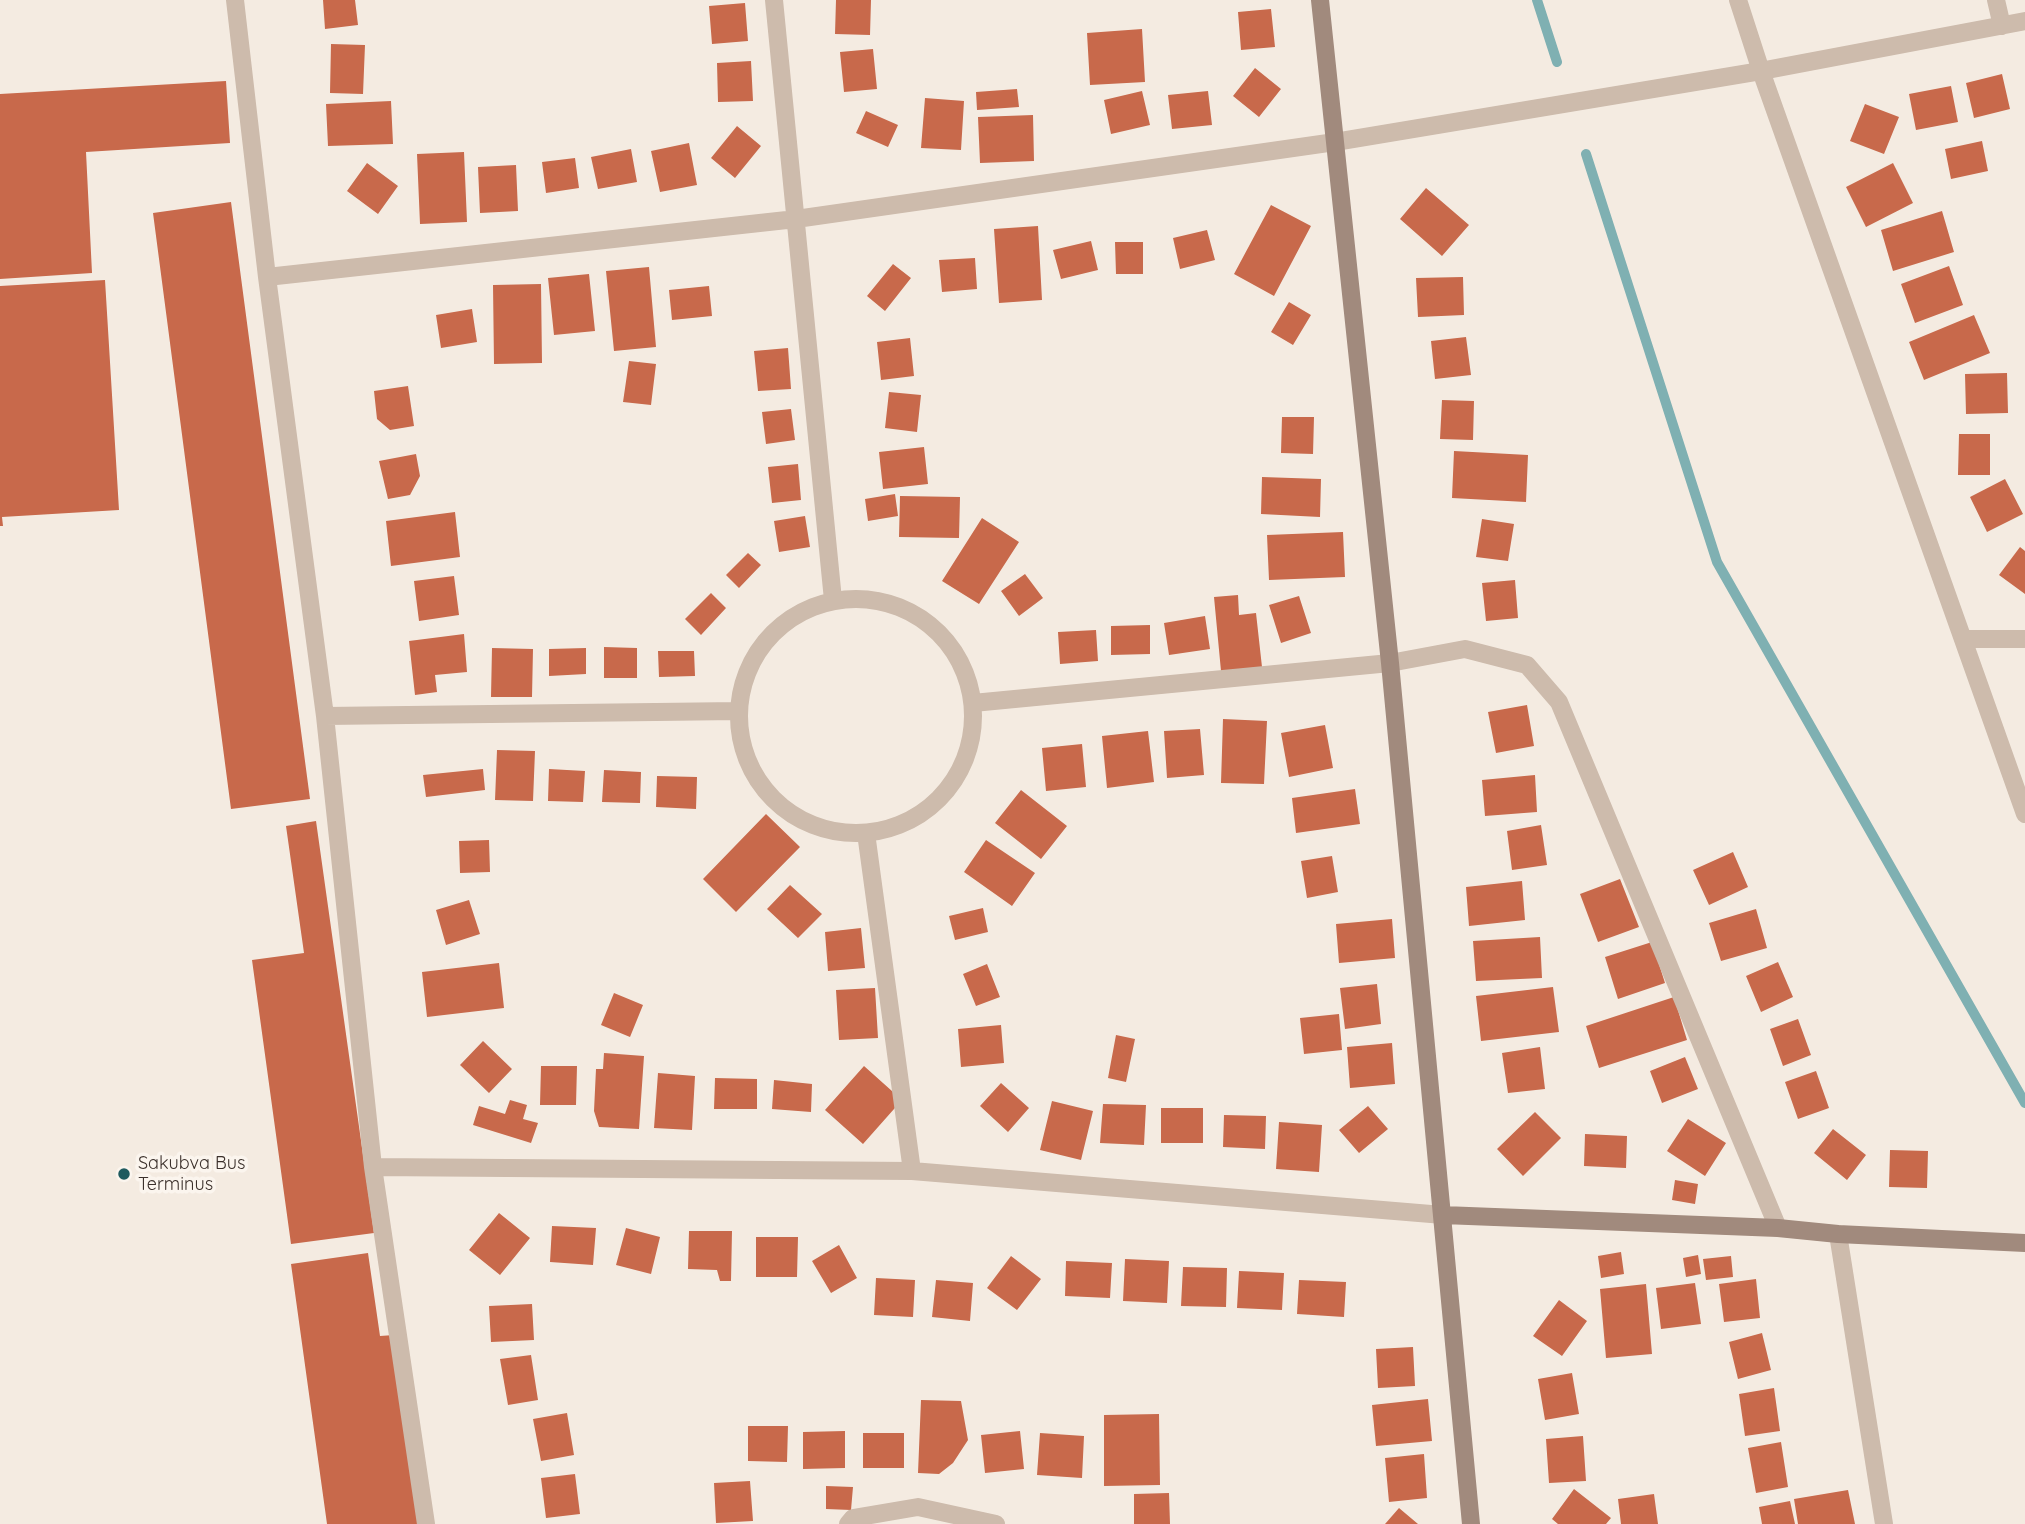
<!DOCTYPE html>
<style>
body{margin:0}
canvas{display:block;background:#f4ebe1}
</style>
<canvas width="2025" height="1524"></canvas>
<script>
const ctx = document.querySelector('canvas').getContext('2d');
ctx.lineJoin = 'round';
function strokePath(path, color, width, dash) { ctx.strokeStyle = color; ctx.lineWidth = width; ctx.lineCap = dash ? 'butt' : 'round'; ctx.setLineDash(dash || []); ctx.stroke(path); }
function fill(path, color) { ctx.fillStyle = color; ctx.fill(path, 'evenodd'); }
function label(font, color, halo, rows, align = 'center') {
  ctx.font = font + ' Quicksand,sans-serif'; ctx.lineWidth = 7; ctx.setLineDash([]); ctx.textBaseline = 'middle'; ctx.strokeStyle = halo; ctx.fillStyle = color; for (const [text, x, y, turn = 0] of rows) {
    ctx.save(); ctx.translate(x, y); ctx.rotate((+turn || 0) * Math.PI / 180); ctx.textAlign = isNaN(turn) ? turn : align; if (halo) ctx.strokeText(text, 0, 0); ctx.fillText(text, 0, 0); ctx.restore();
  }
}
strokePath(new Path2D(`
 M1537 0 1557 62
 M1586 154 1717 562 2025 1103`), '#7fb0b2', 10);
fill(new Path2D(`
 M323 0H355L358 25 325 29Z
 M836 0H871L870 35 835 34Z
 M745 3 748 41 712 44 709 6Z
 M1271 9 1275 47 1241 50 1238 12Z
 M1142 29 1145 82 1090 85 1087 33Z
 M331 44 365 45 363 94 330 93Z
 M873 49 877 89 844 92 840 52Z
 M751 61 753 101 718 102 717 63Z
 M1255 68 1281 89 1259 117 1233 96Z
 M2002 74 2010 109 1974 118 1966 83Z
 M226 81 230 143 86 152 92 273 0 279V94Z
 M1951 86 1958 122 1916 130 1909 94Z
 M1017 89 1019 107 977 110 976 92Z
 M1142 91 1150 125 1111 134 1104 100Z
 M1208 91 1212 125 1172 129 1168 95Z
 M925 98 964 101 961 150 921 148Z
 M391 101 393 144 328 146 326 104Z
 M1865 104 1899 117 1884 154 1850 141Z
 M866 111 898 125 888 147 856 133Z
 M1033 115 1034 161 980 163 978 117Z
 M737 126 761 146 735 178 711 158Z
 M1982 141 1988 171 1951 179 1945 149Z
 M689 143 697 185 660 192 651 151Z
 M631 149 637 182 598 189 591 157Z
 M464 152 467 222 420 224 417 154Z
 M575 158 579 188 546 193 542 162Z
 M367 163 398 186 378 214 347 191Z
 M1893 163 1913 203 1866 227 1846 187Z
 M516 165 518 211 480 213 478 167Z
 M1426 188 1469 225 1442 256 1400 219Z
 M231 202 310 799 231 809 153 213Z
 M1271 205 1311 226 1274 296 1234 274Z
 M1942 211 1954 252 1893 271 1881 230Z
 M1038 226 1042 300 999 303 994 229Z
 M1207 230 1215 260 1180 269 1173 238Z
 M1091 241 1098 270 1061 279 1053 250Z
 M1115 242H1143V274H1116Z
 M975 258 977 289 942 292 939 260Z
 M893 264 911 278 885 311 867 296Z
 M1949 266 1963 305 1915 323 1901 284Z
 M649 267 656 347 614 351 606 271Z
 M589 274 595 331 554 335 548 278Z
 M1463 277 1464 315 1418 317 1416 278Z
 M105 280 119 510 2 517 3 526H0V286Z
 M541 284 542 363 494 364 493 285Z
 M709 286 712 316 672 320 669 290Z
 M1289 302 1311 315 1293 345 1271 332Z
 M472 309 477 342 441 348 436 315Z
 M1974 315 1990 353 1924 380 1909 342Z
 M1466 337 1471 375 1435 379 1431 341Z
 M910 338 914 376 881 380 877 342Z
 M788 348 791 389 758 391 754 351Z
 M629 361 656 364 651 405 623 402Z
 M2007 373 2008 413 1966 414 1965 374Z
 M408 386 414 426 390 430 377 419 374 391Z
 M889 392 921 395 917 432 885 428Z
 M1442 400 1474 401 1473 440 1440 439Z
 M791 409 795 440 766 444 762 412Z
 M1282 417H1314L1313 454 1281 453Z
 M1959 434H1990V475H1958Z
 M924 447 928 484 883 489 879 452Z
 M1454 451 1528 455 1526 502 1452 498Z
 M416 454 420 476 410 495 388 499 379 461Z
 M798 464 801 500 772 503 768 467Z
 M1262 477 1321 479 1320 517 1261 514Z
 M2005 479 2023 514 1987 532 1970 497Z
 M895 494 898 516 868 521 865 499Z
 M900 496 960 497 959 538 899 537Z
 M455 512 460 557 391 566 386 521Z
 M805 516 810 547 779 552 774 521Z
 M982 518 1019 542 979 604 942 581Z
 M1482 519 1514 524 1508 561 1476 557Z
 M1343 532 1345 577 1269 580 1267 535Z
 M2020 547 2025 551V594L1999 575Z
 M748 553 761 565 739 588 726 575Z
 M1025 574 1043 598 1019 616 1001 591Z
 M454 576 459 615 419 621 414 581Z
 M1515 580 1518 618 1486 621 1482 583Z
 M711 593 726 608 701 635 685 619Z
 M1238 595 1239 615 1256 613 1262 667 1221 671 1214 597Z
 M1299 596 1311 633 1281 643 1269 605Z
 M1205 616 1210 649 1169 655 1164 623Z
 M1150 625V654L1111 655V626Z
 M1096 630 1098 661 1060 664 1058 632Z
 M464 634 467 672 435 675 437 692 415 695 409 641Z
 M604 647 637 648V678H604Z
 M492 648 533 649 532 697H491Z
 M586 648V674L549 676V649Z
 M658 651H694L695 676 659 677Z
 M1527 705 1534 746 1496 753 1488 712Z
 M1223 719 1267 721 1264 784 1221 783Z
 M1325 725 1333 768 1289 777 1281 733Z
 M1200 729 1204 775 1167 778 1164 731Z
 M1148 731 1154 782 1107 788 1102 736Z
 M1082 744 1086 787 1046 791 1042 748Z
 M497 750 535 751 533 801 495 800Z
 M483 769 485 790 426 797 423 775Z
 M549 769 585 771 583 802 548 801Z
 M604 770 641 772 640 803 602 802Z
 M1535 775 1537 812 1485 816 1482 780Z
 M657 776 697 777 696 809 656 807Z
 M1355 789 1360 824 1296 833 1292 798Z
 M1021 790 1067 826 1041 859 995 823Z
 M766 814 800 847 736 912 703 879Z
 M316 821 374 1233 291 1244 252 960 304 953 286 826Z
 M1541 825 1547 865 1512 870 1507 831Z
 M489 840 490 872 460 873 459 841Z
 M986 840 1035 873 1012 906 964 872Z
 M1733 852 1748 887 1709 905 1693 870Z
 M1332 856 1338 892 1307 898 1301 861Z
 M1620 879 1639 927 1598 942 1580 894Z
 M1522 881 1525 920 1469 926 1466 887Z
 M790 885 822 914 798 938 767 909Z
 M469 900 480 934 446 945 436 910Z
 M983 908 988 932 955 940 949 916Z
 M1756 909 1767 948 1721 961 1709 923Z
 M1392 919 1395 958 1339 963 1336 924Z
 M861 928 865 968 828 971 825 932Z
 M1540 937 1542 978 1476 981 1473 941Z
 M1652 942 1665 983 1618 999 1605 957Z
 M1778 962 1793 997 1761 1012 1746 976Z
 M499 963 504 1008 427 1017 422 972Z
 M987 964 1000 997 976 1006 963 974Z
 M1377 984 1381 1024 1345 1029 1340 988Z
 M1553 987 1559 1032 1481 1041 1476 996Z
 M875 988 878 1038 839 1040 836 990Z
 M614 993 643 1005 630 1037 601 1025Z
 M1674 997 1687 1040 1599 1068 1586 1026Z
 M1339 1014 1342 1050 1304 1054 1300 1018Z
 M1798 1019 1811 1055 1783 1066 1770 1029Z
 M1001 1025 1004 1063 961 1067 958 1029Z
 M1116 1035 1135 1039 1126 1082 1108 1078Z
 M483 1041 512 1069 489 1093 460 1065Z
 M1392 1043 1395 1084 1350 1088 1347 1047Z
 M1540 1047 1545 1089 1508 1093 1502 1053Z
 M604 1053 644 1056 639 1129 599 1127 594 1111 596 1069H603Z
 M1685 1057 1698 1089 1662 1103 1650 1071Z
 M541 1066H577L576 1105H540Z
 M864 1066 902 1100 863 1144 825 1110Z
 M1816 1071 1829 1108 1798 1119 1785 1082Z
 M658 1073 695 1076 692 1130 654 1128Z
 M715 1078 757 1079V1109H714Z
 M774 1080 812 1084 811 1112 772 1109Z
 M1001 1083 1029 1108 1008 1132 980 1106Z
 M510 1100 527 1105 523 1119 538 1123 531 1143 473 1125 479 1106 505 1114Z
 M1052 1101 1093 1111 1081 1160 1040 1150Z
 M1103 1104 1146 1105 1144 1145 1100 1143Z
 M1368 1106 1388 1129 1359 1153 1339 1130Z
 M1161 1108H1203V1143H1161Z
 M1535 1112 1561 1138 1523 1176 1497 1149Z
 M1224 1115 1266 1116 1265 1149 1223 1147Z
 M1688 1119 1726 1143 1705 1176 1667 1151Z
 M1279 1122 1322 1125 1319 1172 1276 1169Z
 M1833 1129 1866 1155 1847 1180 1814 1153Z
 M1585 1134 1627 1136 1626 1168 1584 1166Z
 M1890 1150 1928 1151 1927 1188 1889 1187Z
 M1675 1180 1698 1184 1695 1204 1672 1200Z
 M499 1213 530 1238 500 1275 469 1250Z
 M552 1226 596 1228 593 1265 550 1262Z
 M626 1228 660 1237 651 1274 616 1265Z
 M689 1231H732L731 1281H720L717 1270 688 1269Z
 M756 1237H798L797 1277H756Z
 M839 1245 857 1278 831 1293 812 1261Z
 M1621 1252 1624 1274 1601 1278 1598 1256Z
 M368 1253 380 1336 394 1335 420 1524H327L291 1264Z
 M1698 1255 1701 1274 1686 1277 1683 1258Z
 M1011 1256 1041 1279 1017 1310 987 1288Z
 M1731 1256 1733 1277 1706 1280 1703 1259Z
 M1125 1259 1169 1261 1167 1303 1123 1301Z
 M1066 1261 1112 1263 1110 1298 1065 1296Z
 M1183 1267 1227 1268 1226 1307 1181 1306Z
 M1239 1271 1284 1273 1282 1310 1237 1308Z
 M876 1278 915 1280 913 1317 874 1315Z
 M1756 1279 1760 1318 1724 1322 1719 1284Z
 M936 1280 973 1283 970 1321 932 1317Z
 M1299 1280 1346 1282 1344 1317 1297 1314Z
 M1695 1283 1701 1324 1661 1329 1656 1288Z
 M1646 1284 1652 1354 1606 1358 1600 1289Z
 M1559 1300 1587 1321 1562 1356 1533 1336Z
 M532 1304 534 1340 491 1342 489 1306Z
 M1762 1333 1771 1370 1738 1379 1729 1342Z
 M1413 1347 1415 1386 1378 1388 1376 1349Z
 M531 1355 538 1400 508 1405 500 1359Z
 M1572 1373 1579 1414 1545 1420 1538 1379Z
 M1774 1388 1780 1431 1745 1436 1739 1394Z
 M1428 1399 1432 1441 1376 1446 1372 1405Z
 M921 1400 961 1401 968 1440 953 1463 939 1474 918 1473Z
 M567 1413 574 1455 541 1461 533 1419Z
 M1159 1414 1160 1485 1104 1486V1415Z
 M748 1426H788L787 1462 748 1461Z
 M845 1431V1468L803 1469V1432Z
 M1020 1431 1024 1469 985 1473 981 1435Z
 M863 1433H904V1468H863Z
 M1040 1433 1084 1436 1082 1478 1037 1475Z
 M1583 1436 1586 1481 1549 1483 1546 1439Z
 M1781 1442 1788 1487 1756 1493 1748 1448Z
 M1424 1454 1427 1498 1389 1502 1385 1458Z
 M575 1474 580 1514 546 1518 541 1478Z
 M750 1481 753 1521 716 1523 714 1483Z
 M826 1486 853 1487 851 1510 826 1509Z
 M1574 1489 1611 1518 1606 1524H1558L1552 1519Z
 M1848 1490 1855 1524H1798L1794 1499Z
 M1169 1493 1170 1524H1134V1494Z
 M1654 1494 1658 1524H1621L1618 1499Z
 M1790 1501 1795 1524H1762L1759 1507Z
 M1399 1508 1418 1524H1385Z`), '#c8694b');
strokePath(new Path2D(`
 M235 0 267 277 325 716 373 1167 426 1524
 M774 0 833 600
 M1738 0 1761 71 2025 814
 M1996 0 2002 26
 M267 277 796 219 1335 142 1761 71 2025 21
 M739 716a117 117 0 1 1 234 0a117 117 0 1 1-234 0Z
 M1963 639H2025
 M973 703 1390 663 1465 649 1527 665 1559 702 1778 1228
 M325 716 738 711
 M866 833 912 1171
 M373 1167 912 1171 1443 1215
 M1838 1234 1884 1524
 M848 1524 853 1518 918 1507 996 1524`), '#cdbbac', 18);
strokePath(new Path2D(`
 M1320 0 1390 663 1471 1524
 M1443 1215 1778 1228 1838 1234 2025 1243`), '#a18a7d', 18);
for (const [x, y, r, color] of [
 [124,1174,7,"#1f5a5e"]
]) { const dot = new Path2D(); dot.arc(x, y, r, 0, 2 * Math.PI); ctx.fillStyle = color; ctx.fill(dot); strokePath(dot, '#fbf5ee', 2.5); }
label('18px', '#3b302b', '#fbf5ee', [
 ["Sakubva Bus",138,1164],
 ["Terminus",138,1185]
], 'left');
</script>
